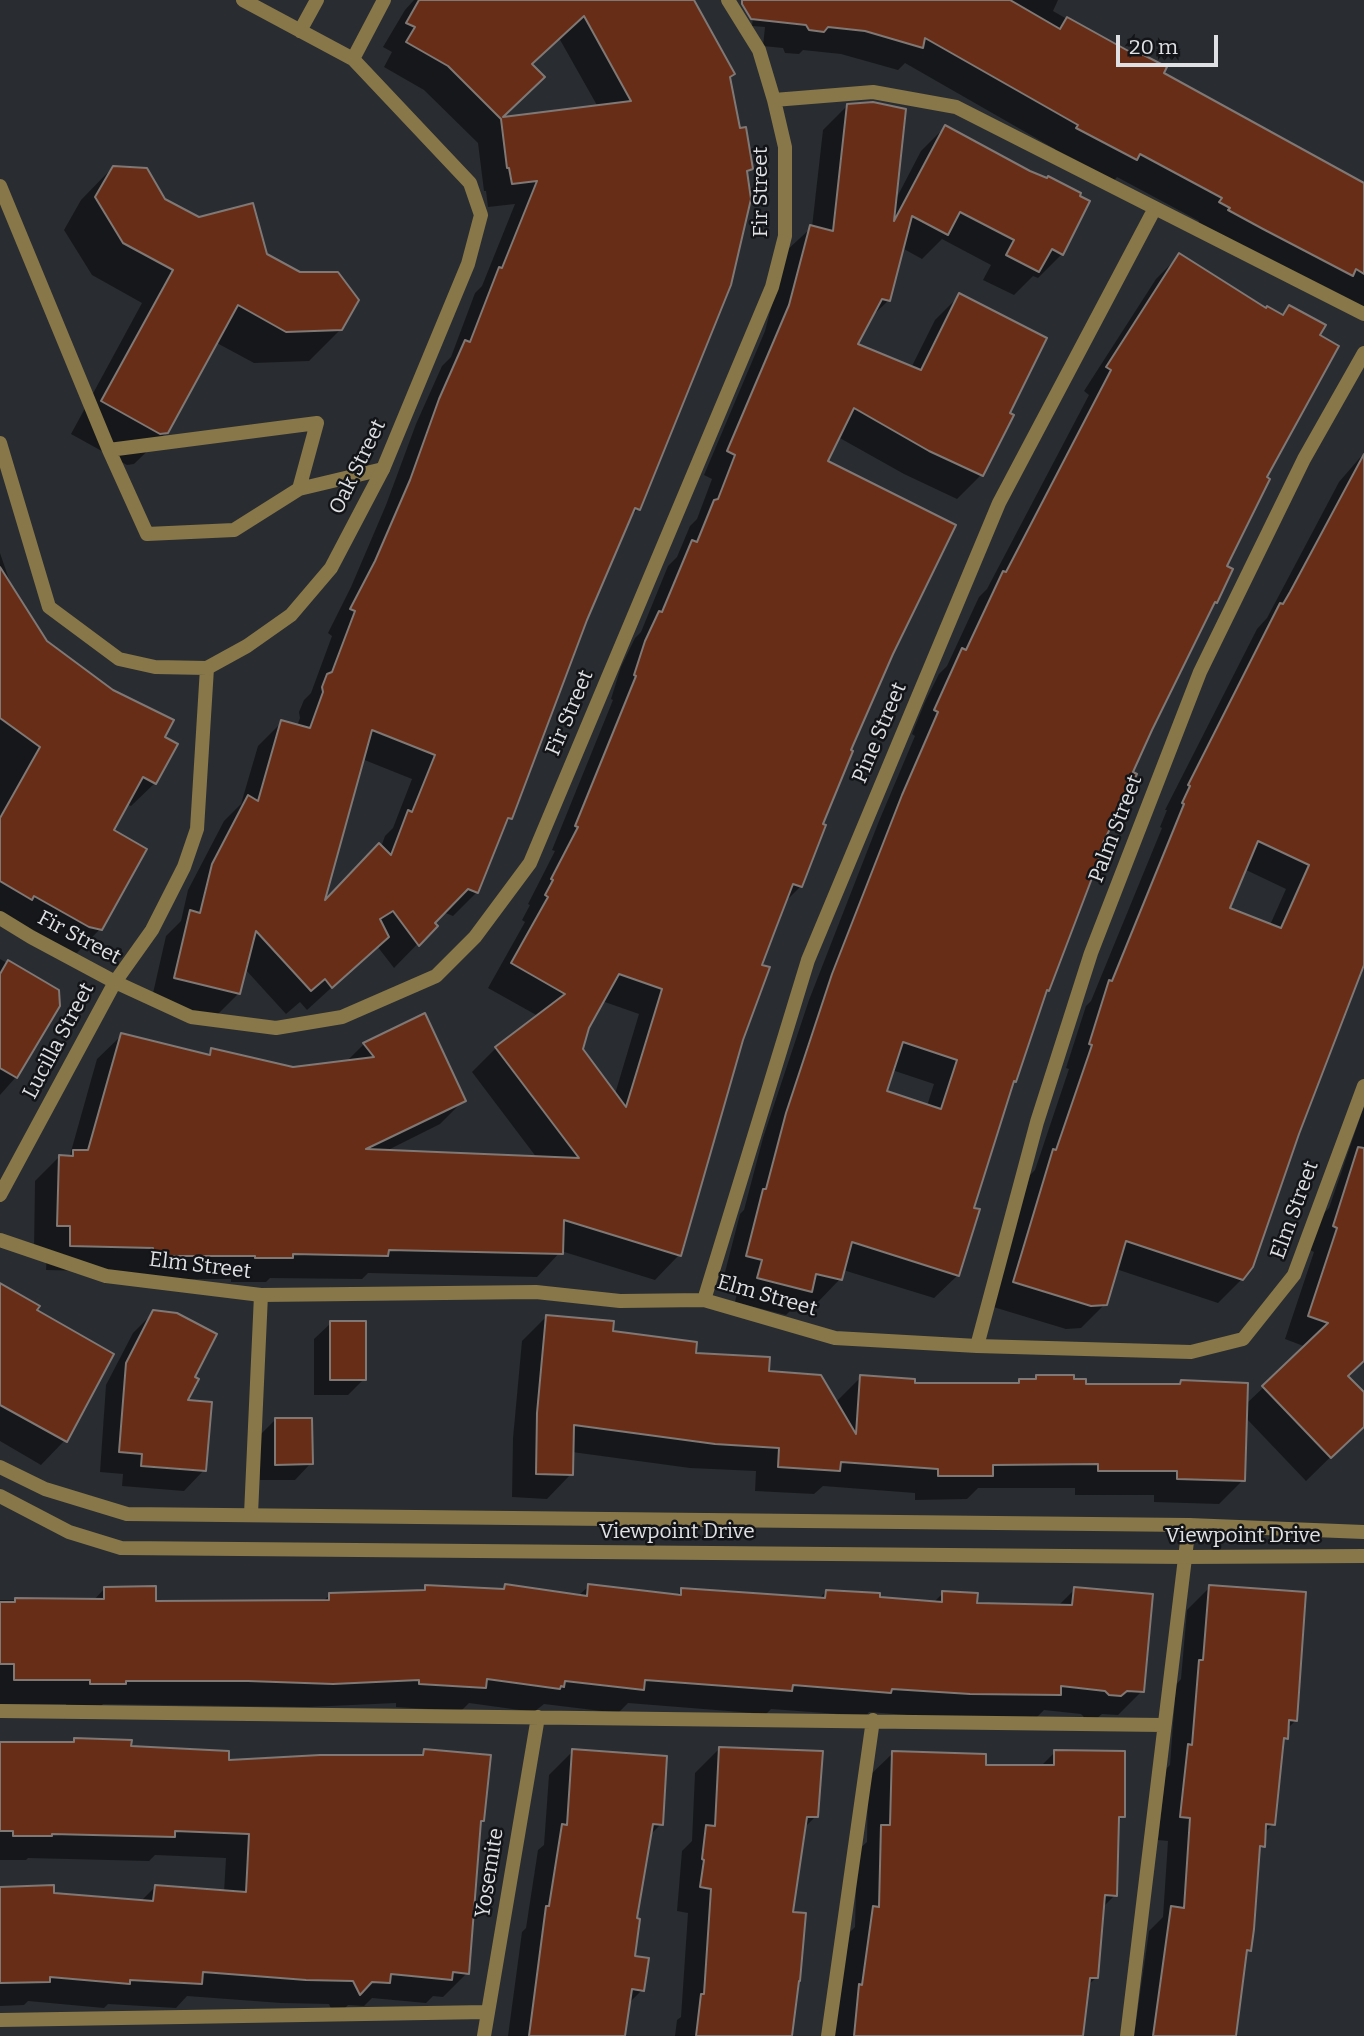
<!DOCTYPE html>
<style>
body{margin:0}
#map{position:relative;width:1364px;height:2036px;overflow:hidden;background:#292c31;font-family:Bitter,serif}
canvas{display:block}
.scale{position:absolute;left:1116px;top:35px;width:102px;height:32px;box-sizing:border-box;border:4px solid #dee0e3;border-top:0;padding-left:9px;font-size:21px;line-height:24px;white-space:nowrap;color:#dee0e3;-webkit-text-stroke:5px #131417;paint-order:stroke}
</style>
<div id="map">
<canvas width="1364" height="2036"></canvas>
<div class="scale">20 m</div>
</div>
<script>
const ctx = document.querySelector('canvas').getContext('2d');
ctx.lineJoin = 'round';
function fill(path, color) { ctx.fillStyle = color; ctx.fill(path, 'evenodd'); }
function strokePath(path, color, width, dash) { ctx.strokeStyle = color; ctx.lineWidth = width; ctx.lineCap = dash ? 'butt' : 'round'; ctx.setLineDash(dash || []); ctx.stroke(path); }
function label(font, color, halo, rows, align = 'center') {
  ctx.font = font + ' Bitter,serif'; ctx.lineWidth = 5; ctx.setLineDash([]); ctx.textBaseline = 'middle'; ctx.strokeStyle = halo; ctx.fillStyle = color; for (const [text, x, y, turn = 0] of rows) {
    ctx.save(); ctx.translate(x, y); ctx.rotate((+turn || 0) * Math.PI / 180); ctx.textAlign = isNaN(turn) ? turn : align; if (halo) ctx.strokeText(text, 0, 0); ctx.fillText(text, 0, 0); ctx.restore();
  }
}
fill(new Path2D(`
 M414 0H692L729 78 739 130 751 169 746 174 638 509 629 518 586 620 511 818 503 826 477 892 453 916 443 912 432 923 435 926 394 968 377 946 307 1010 300 1002 286 1014 245 969 239 993 215 1017 151 1002 166 936 181 921 188 890 224 821 241 804 258 746 282 722 297 726 300 718 299 712 304 700 311 693 332 636 328 633 351 587 386 505 416 424 442 366 451 357 475 293 482 286 515 204 488 207 486 191H484L478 143 424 90 384 67 392 52 383 47 405 10ZM559 38 598 107 500 119 542 77 531 65ZM362 759 412 779 393 828 385 836 381 847 322 905Z
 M755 0H1058L1053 11 1162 74 1364 185V315L1197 226 1199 221 1117 177 1112 183 1054 152 1055 149 905 63 898 70 841 54 803 50 799 54 785 53 783 48 763 46 765 27 752 26Z
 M848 105 895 201 921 151 945 127 1062 254 1038 278 1033 276 1014 295 983 280 991 265 942 239 922 259 902 248 889 300 870 318 856 345 911 368 935 320 959 296 1007 413 981 475 957 499 904 474 838 437 826 462 892 653 849 751 801 886 783 904 760 966 742 1040 679 1255 655 1280 561 1251 537 1277 368 1273 362 1279 270 1278 266 1282H231V1279H142L130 1272 46 1270 47 1250H34L35 1181 59 1157H68L70 1155 97 1059 122 1035 206 1056 212 1050 292 1069 346 1062 364 1044 424 1016 464 1100 440 1124 384 1152 537 1158 472 1072 496 1048 538 1016 488 988 525 922 522 920 530 905 528 904 555 851 552 850 613 700 611 699 621 667 635 638 641 632 668 566 677 557 690 526 697 519 712 479 704 475 765 331 786 251 812 227 823 130ZM602 1001 639 1014 615 1094 581 1049 587 1027Z
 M113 167 164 200 265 255 341 329 309 361 254 363 215 342 167 432 134 464 127 465 71 434 142 303 92 275 64 230 81 200Z
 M1179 256 1266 309 1281 315 1289 307 1265 478 1225 567 1216 602 1210 607 1150 729 1100 844 1048 990 1044 994 1014 1081 1011 1084 971 1209 958 1275 934 1298 843 1270 840 1279 817 1303 802 1299 786 1315 735 1302 739 1284 723 1280 740 1214 744 1210 763 1138 809 1000 879 821 915 736 912 734 925 702 939 674 947 666 979 597 987 589 1089 395 1084 391 1156 279ZM892 1070 934 1084 927 1106 885 1093Z
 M1364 453V968L1356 980 1242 1279 1218 1303 1116 1269 1105 1304 1081 1328 1066 1329 990 1306 1030 1175 1035 1170 1069 1069 1066 1068 1086 1006 1091 1001 1162 828 1160 827 1167 810H1165L1257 629 1267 618 1339 482ZM1244 869 1286 889 1270 925 1228 909Z
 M0 553 13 591 46 642 162 738 155 783 131 806 126 804 112 831 100 929 77 953 65 950 0 918Z
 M0 959 57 991 16 1077 0 1095Z
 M1364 1106V1351L1346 1376 1364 1395V1424L1306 1481 1245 1417 1243 1480 1219 1504 1154 1502V1495H1075V1488H978L967 1499 915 1500V1493L823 1486 814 1494 755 1491 756 1471 690 1468 572 1452 571 1474 547 1499 512 1497 513 1438 522 1341 547 1316 768 1372 835 1403 861 1377 913 1385 1016 1384 1019 1381H1033L1037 1377 1072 1381 1085 1386H1178L1181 1382 1246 1404 1306 1347 1285 1339 1314 1252 1310 1250 1321 1216 1329 1208Z
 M0 1285 35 1311 65 1440 41 1465 0 1441Z
 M154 1312 193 1378 186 1402 204 1470 184 1491 122 1486 123 1474 100 1472 106 1385 133 1333Z
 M331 1323 364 1379 348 1395H314V1339Z
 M275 1420 311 1463 295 1480H260L259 1436Z
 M506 1586 578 1596 589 1586 676 1596 682 1590 819 1599 826 1591 933 1603 943 1593 975 1605 1057 1607 1075 1589 1142 1691 1118 1715 1102 1714 1096 1719 1085 1718 1081 1714 1044 1710 1035 1719 945 1718 869 1712 866 1716 771 1709 766 1714 628 1703 618 1713 544 1704 534 1712 469 1703 461 1711 396 1707V1703L308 1707 103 1704 100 1707H66V1704H0V1600L93 1601 104 1589 154 1602 323 1601 330 1595 421 1592 426 1587 501 1591Z
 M1210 1587 1296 1720 1287 1729 1286 1738 1282 1742 1273 1824 1264 1833 1263 1846 1258 1851 1250 1950 1245 1955 1234 2036H1134L1149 1931 1163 1917 1168 1841 1158 1840 1166 1769 1170 1765 1176 1685 1181 1679 1187 1610Z
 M75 1740 227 1762 418 1757 425 1750 482 1820 479 1823 467 1973 443 1997 433 1996 426 2003 372 1998 364 2006 348 2005 335 2018 329 2004 281 2003 187 1996 176 2008 108 2004 104 2008 28 2001 24 2005 0 2006V1889L140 1902 155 1887 224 1892 226 1858 155 1855 149 1861 28 1858 26 1860H0V1744H71Z
 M719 1749 816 1816 803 1829 791 1914 790 2036H675L677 2020 681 2017 688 1913 677 1911 682 1851 692 1841 695 1773Z
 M573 1751 661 1824 649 1836 635 1920 633 1958 642 1990 628 2004 624 2036H508L522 1932 526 1928 538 1850 544 1845 549 1775Z
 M1055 1752 1123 1816 1117 1822 1115 1895 1102 1908 1096 1978 1087 1986 1081 2036H832L850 1932 855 1927 857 1851 867 1842 868 1777 893 1753 984 1767H1040Z`), '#0007');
const building = new Path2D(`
 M419 0H694L735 74 730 77 740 128 746 127 753 169 747 171 751 199 731 285 640 510 635 508 587 620 512 819 508 818 478 893 468 889 435 923 438 926 419 946 393 911 380 919 389 937 332 988 325 979 311 991 256 931 240 994 174 978 190 910 200 913 212 864 248 795 258 801 281 720 310 728 323 692 322 687 327 674 332 672 355 611 350 609 375 561 410 480 439 399 465 340 470 342 499 267 502 268 537 181 512 184 509 168H507L501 119 448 66 406 42 415 27 406 23ZM584 16 631 101 503 117 545 77 532 64ZM372 730 435 755 412 812 408 810 391 855 379 843 325 900Z
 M742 0H1010L1060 29 1067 17 1132 53 1134 50 1167 67 1164 73 1364 183V274L1356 269 1353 276 1263 229 1228 210 1230 208 1219 202 1222 198 1140 154 1137 160 1076 128 1078 125 925 38 923 48 865 31 828 27 824 32 809 30 806 25 751 19 742 4Z
 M873 102 906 109 894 221 945 125 1030 171 1047 178 1048 176 1081 193 1080 196 1090 201 1063 255 1052 249 1039 272 1006 255 1014 240 960 212 948 235 912 216 890 301 882 299 858 344 921 370 959 293 1047 338 1010 413 1014 415 983 476 929 451 854 408 828 461 956 525 893 654 851 750 853 751 823 824 826 825 802 887 793 884 776 928 762 965 770 967 743 1040 681 1256 564 1220 563 1254 389 1250 388 1256 293 1254V1258H255V1256H165V1253H153V1248L70 1246V1226H57L59 1155 73 1156V1150H88L121 1033 210 1055 211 1048 293 1067 374 1057 363 1043 425 1013 466 1101 366 1149 579 1158 495 1047 565 994 511 963 548 897 545 895 553 880 551 879 578 827 575 826 636 676 634 675 645 641 659 611 662 612 692 540 697 542 714 500 718 499 735 455 727 451 789 305 810 225 833 231 847 104ZM619 974 662 989 626 1107 583 1049 589 1028Z
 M113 166 147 168 165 199 199 217 253 203 267 254 300 272H338L359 300 342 330 286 332 238 305 168 433 160 434 101 401 173 270 123 243 95 197Z
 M1179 253 1266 308 1267 306 1283 315 1289 305 1326 325 1320 335 1339 346 1267 477 1270 479 1227 566 1233 569 1217 603 1215 602 1152 730 1133 772 1137 774 1103 843 1105 844 1049 991 1047 990 1016 1082 1014 1081 974 1208 980 1209 959 1276 852 1242 842 1280 816 1274 812 1292 757 1278 762 1260 746 1256 763 1189H766L786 1113 832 974 902 795 938 712 934 710 962 648 966 650 1003 571 1006 572 1111 370 1106 367ZM903 1042 957 1060 941 1109 887 1091Z
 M1364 454V965L1299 1134 1253 1267 1243 1280 1126 1241 1107 1305 1091 1306 1013 1282 1053 1149 1056 1150 1092 1045 1089 1044 1109 980 1112 981 1184 804 1182 803 1190 786 1188 785 1280 603 1283 604 1290 592ZM1258 841 1309 865 1281 928 1230 908Z
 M0 567 47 641 113 690 174 720 165 737 178 744 156 784 143 777 114 830 147 849 102 930 89 927 34 896 32 900 0 881V818L40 747 0 718Z
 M8 960 59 990 60 1006 17 1078 0 1068V974Z
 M1358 1147 1364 1148V1361L1348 1376 1364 1392V1427L1331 1458 1262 1386 1328 1323 1308 1316 1337 1228 1333 1226Z
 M0 1283 40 1306 37 1310 114 1354 67 1442 0 1405Z
 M153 1310 177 1313 217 1334 195 1377 199 1379 188 1400 212 1402 206 1471 141 1466 142 1454 119 1452 126 1363Z
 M546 1315 614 1321 613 1331 697 1342 696 1353 770 1357 769 1371 821 1375 856 1434 860 1375 915 1379V1383H1019V1379H1036V1375H1074V1379H1086V1384H1180L1181 1380 1248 1383 1245 1481 1177 1479V1471H1098V1464L993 1465V1476H938V1469L841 1462 840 1471 778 1467 779 1448 715 1444 574 1425 573 1475 536 1474 537 1413Z
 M330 1321H366V1380H330Z
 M275 1418H312L313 1464 275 1465Z
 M505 1584 587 1596 588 1584 681 1595V1588L825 1598 826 1590 880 1593V1597L942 1602V1591L978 1593 977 1603 1072 1605 1074 1587 1153 1594 1144 1692 1127 1691 1121 1696 1109 1695 1105 1691 1061 1686V1695L970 1694 892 1689 891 1693 793 1685 792 1691 645 1680 644 1690 565 1681 564 1687 561 1686 560 1689 487 1679 486 1688 419 1684V1680L333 1684 248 1681H126V1684H90V1680H14V1664H0V1602H15V1598L104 1599V1587L156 1586V1601L329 1600V1593L425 1590V1585L504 1589Z
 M1209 1585 1306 1592 1297 1721 1289 1720 1288 1739 1284 1738 1275 1825 1266 1824 1265 1847 1260 1846 1254 1929 1251 1951 1247 1950 1236 2036H1153L1171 1906 1184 1908 1190 1818 1180 1817 1188 1744 1192 1745 1199 1660H1203Z
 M74 1738 132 1740 131 1746 229 1751V1760L320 1755H423L424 1749 491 1755 484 1821H481L469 1974 453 1972 452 1980 391 1974 390 1983 372 1982 360 1995 353 1981 306 1980 203 1972 202 1984 130 1980V1984L50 1977V1982L0 1983V1887L54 1885V1893L153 1901 155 1885 246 1892 249 1834 175 1831V1837L52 1834V1836H13V1831H0V1742H74Z
 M719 1747 823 1751 818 1817H807L793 1912 806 1913 800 1981H799L792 2036H696L701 1994H704L711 1889 700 1887 704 1860 702 1859 706 1825 715 1826Z
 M572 1749 667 1756 663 1825 653 1824 637 1918 640 1919 635 1956 649 1958 644 1991 632 1989 625 2036H529L546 1906H549L562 1824 567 1825Z
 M1054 1750 1125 1751V1817H1119L1117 1896 1105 1895 1098 1978H1090L1083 2036H854L859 1984 862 1985 873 1906 879 1907 881 1825H890L892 1751 986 1754V1765H1054Z`);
fill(building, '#682d17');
strokePath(building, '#7f7875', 2);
strokePath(new Path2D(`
 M0 186 109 450 147 534 234 530 299 489 383 469
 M109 450 317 423 299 489
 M251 1514 261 1295`), '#887748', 14);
strokePath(new Path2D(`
 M300 31 317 0
 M353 59 384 0
 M774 100 873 92 956 107 1364 314
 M0 443 49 607 119 659 155 667 207 668 247 646 291 615 331 568 383 469 468 264 481 215 470 183 353 59 243 0
 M0 918 31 937 115 982 191 1017 276 1028 342 1017 436 976 475 937 530 863 772 287 785 236V147L774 100 759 50 728 0
 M0 1195 115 982 152 930 184 867 197 829 207 668
 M0 1240 106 1276 261 1295 536 1292 620 1301 704 1300 835 1338 977 1346 1191 1352 1243 1339 1294 1275 1364 1086
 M704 1300 808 960 999 503 1155 208
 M977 1346 1037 1122 1091 953 1200 672 1304 459 1364 353
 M0 1711 1163 1725
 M0 2020 487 2012
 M484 2036 538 1717
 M828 2036 873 1720
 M1127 2036 1189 1525`), '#887748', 14);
strokePath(new Path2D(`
 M0 1467 45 1489 127 1514 1189 1525 1364 1532
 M0 1496 69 1532 121 1548 1185 1557 1364 1556`), '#887748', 14);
label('21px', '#dee0e3', '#131417', [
 ["Fir Street",761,192,-90],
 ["Oak Street",358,467,-64],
 ["Fir Street",570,713,-67],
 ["Pine Street",880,733,-67],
 ["Palm Street",1116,829,-69],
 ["Fir Street",79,938,28],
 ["Lucilla Street",59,1041,-62],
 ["Elm Street",1295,1210,-70],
 ["Elm Street",200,1266,7],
 ["Elm Street",767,1296,16],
 ["Viewpoint Drive",677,1532],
 ["Viewpoint Drive",1243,1536],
 ["Yosemite",490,1873,-81]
]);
</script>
